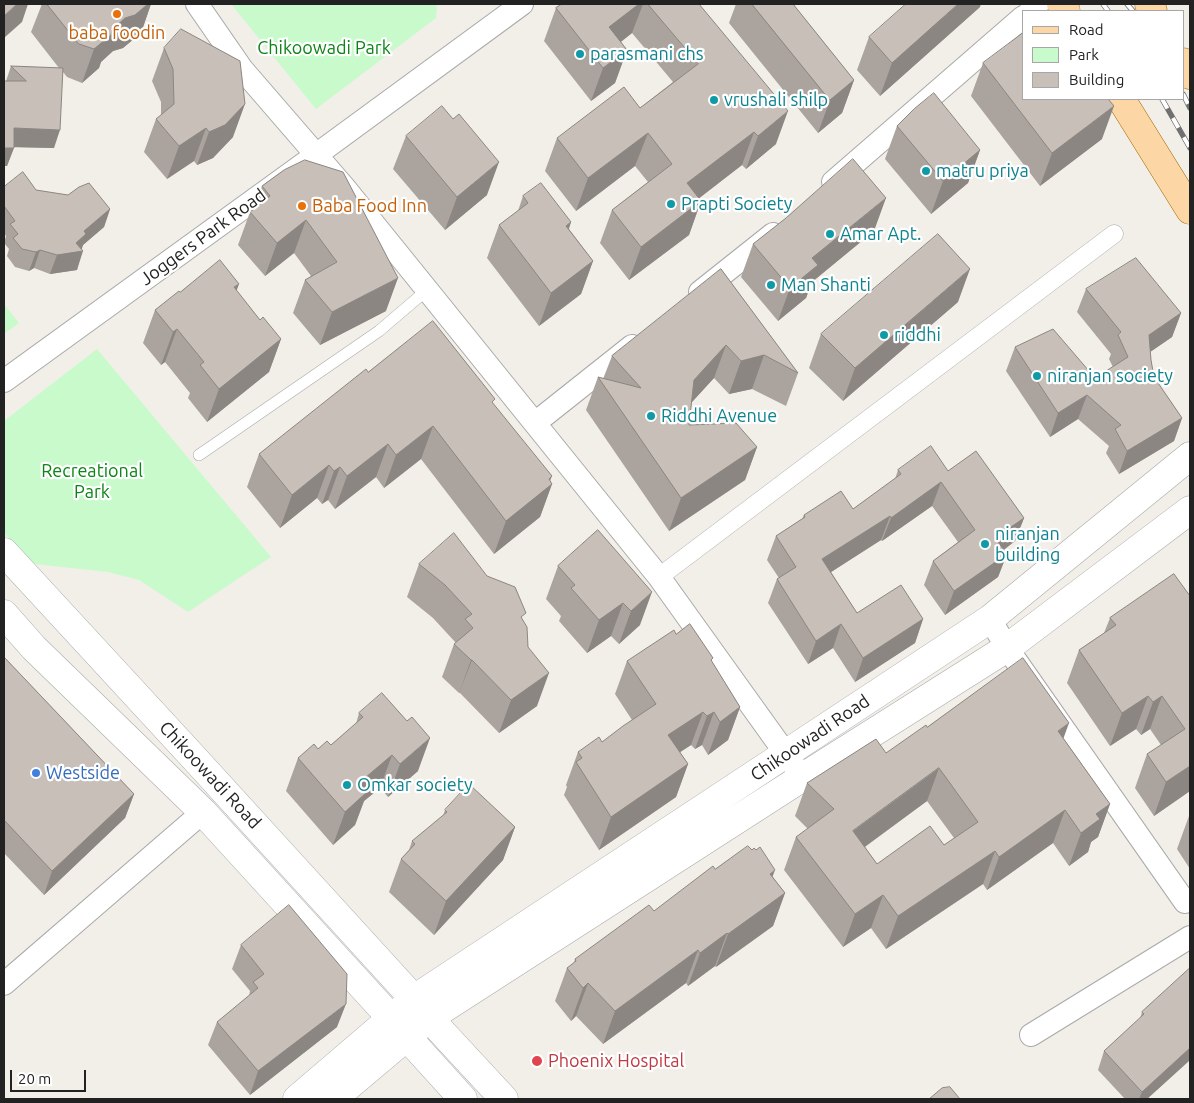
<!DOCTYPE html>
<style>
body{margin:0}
#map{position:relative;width:1194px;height:1103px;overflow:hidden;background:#f2efe9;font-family:Ubuntu,sans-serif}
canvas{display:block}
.frame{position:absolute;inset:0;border:5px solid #222;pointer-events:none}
.legend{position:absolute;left:1022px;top:10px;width:162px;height:90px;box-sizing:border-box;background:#fff;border:1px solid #a7a7a7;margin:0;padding:6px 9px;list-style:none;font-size:15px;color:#222}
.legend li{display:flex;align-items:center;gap:10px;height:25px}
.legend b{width:25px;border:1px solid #a7a7a7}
.scale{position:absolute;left:10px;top:1070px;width:76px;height:22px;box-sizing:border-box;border:2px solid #222;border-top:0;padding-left:6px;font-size:15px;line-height:18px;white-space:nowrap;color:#222;-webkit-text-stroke:4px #fff;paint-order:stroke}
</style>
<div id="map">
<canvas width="1194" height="1103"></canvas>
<div class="frame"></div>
<ul class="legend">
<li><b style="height:6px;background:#fcd6a4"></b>Road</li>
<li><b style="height:14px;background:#c8facc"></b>Park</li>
<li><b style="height:14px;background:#c7bfb8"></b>Building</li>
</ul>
<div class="scale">20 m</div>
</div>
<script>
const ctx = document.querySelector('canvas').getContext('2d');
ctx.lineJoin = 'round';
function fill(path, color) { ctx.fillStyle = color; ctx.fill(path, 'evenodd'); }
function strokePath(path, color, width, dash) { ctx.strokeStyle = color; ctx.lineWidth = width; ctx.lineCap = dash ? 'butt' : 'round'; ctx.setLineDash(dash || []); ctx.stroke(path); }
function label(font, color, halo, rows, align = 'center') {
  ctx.font = font + ' Ubuntu,sans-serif'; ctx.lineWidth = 4.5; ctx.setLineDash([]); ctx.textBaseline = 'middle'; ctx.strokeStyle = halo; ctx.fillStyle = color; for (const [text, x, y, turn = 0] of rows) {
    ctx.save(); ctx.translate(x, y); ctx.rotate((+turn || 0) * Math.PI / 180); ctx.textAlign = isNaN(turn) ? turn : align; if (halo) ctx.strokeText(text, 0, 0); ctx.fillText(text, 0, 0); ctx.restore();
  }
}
fill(new Path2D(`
 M231 4H437L436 18 316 109Z
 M4 304 19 323 4 334Z
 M97 349 271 557 188 612 139 580 108 572 34 564 4 533V421Z`), '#c8facc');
const service = new Path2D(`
 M199 455 379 331 427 290`);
const pedestrian = new Path2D(`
 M659 577 1114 234`);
const minor = new Path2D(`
 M197 4 242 69 344 187 659 577 796 768
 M1030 11 1038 4
 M833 182 1023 17
 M700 292 773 234
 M4 381 316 155 522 4
 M535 423 632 346
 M990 619 1007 648 1185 902
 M4 984 203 812
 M1031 1035 1190 937`);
const tertiary = new Path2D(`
 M4 552 195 759 414 999 429 1018 504 1099
 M4 614 34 648 203 812 391 1018 406 1036 463 1099
 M297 1099 414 999 990 619 1190 456
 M333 1099 429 1018 803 777 1007 648 1190 510`);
const primary = new Path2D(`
 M1061 4 1066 11
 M1149 4 1153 11
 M1183 62 1190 75
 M1121 99 1190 210`);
strokePath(service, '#a9a9a9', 12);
strokePath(pedestrian, '#a9a9a9', 19);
strokePath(minor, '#a9a9a9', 24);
strokePath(tertiary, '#a9a9a9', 29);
strokePath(primary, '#a06b00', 29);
strokePath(service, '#fff', 11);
strokePath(pedestrian, '#fff', 18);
strokePath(minor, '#fff', 22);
strokePath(tertiary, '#fff', 28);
strokePath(primary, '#fcd6a4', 28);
const rail = new Path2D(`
 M1103 4 1108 11
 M1127 4 1133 11
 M1183 94 1190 108
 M1162 99 1190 148`);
strokePath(rail, '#707070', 5.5);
strokePath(rail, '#fff', 4, [11]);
fill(new Path2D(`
 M42 4H151L141 33 123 48 113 51 101 62 99 68 82 83 67 77 63 72 54 148 14 147 7 166 6 81 11 66 59 68 31 32Z
 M562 4H699L776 144 746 169 742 165 699 198 701 201 689 235 629 280 600 243 612 210 648 182 635 166 576 211 545 171 557 138 640 108 673 82 632 33 621 42 627 50 615 83 591 101 544 41 556 8Z
 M736 4H793L854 80 842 113 818 133 729 23Z
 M980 7 880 96 857 70 869 37Z
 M164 48 233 137 213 158 197 165 194 161 167 179 144 152 156 119 161 115V102L152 81Z
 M983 63 1102 139 1040 186 971 96Z
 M897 126 980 150 968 183 931 214 885 159Z
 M406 136 487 195 445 230 393 169Z
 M284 170 386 311 320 345 293 313 305 280 311 276 294 253 265 276 238 245 250 212 254 209 262 186Z
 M4 187 36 190 110 209 104 227 83 245 77 270 50 274 34 268 29 271 15 267 7 256 9 249 4 243 6 236 4 233Z
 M523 196 571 222 569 229 593 261 581 294 539 326 487 258 499 225 518 211Z
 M874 231 812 282 806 298 778 321 741 277 753 244Z
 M721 269 798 373 786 406 752 389 729 394 714 378 691 403 689 425 757 447 745 480 669 531 586 410 598 377 603 379 612 356Z
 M1086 289 1181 313 1172 337 1150 352 1151 360 1154 377 1182 418 1174 441 1119 474 1106 453 1109 446 1078 419 1050 437 1006 371 1015 347 1095 378 1113 367 1109 359 1111 354 1077 312Z
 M237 291 260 320 281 339 269 372 207 422 188 398 190 393 165 362 161 365 143 343 155 310 180 292Z
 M958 302 843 401 809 368 821 334Z
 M368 372 493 404 552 484 540 517 494 554 421 459 384 488 376 477 335 509 328 500 322 504 317 498 280 528 247 487 259 454Z
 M898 470 948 471 1024 518 1015 541 1004 550 1007 554 998 577 945 615 924 585 933 561 958 542 932 506 882 541 881 540 831 572 857 613 923 619 915 643 855 682 833 648 808 664 768 603 777 579 779 578 767 560 776 536 802 519 804 515 853 509 895 479Z
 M598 530 640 625 619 644 611 636 587 653 559 621 561 616 546 599 558 566Z
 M419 564 523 620 528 647 537 706 499 733 460 693H459L442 677 454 644 456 643 433 618 407 597Z
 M1174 574 1190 791 1154 816 1135 788 1147 754 1161 745 1150 729 1141 735 1136 729 1110 746 1067 683 1079 650 1104 633 1110 618Z
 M676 634 712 662 740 707 728 740 708 755 702 745 695 749 691 745 680 752 688 764 676 797 599 850 564 795 567 787 566 785 578 752 602 742 632 720 615 694 627 661Z
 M4 657 134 794 125 818 44 895 4 853Z
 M359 713 418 771 388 797 380 788 364 801 355 825 333 845 286 791 298 758 318 749 331 745 356 724Z
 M927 727 1064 739 1110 804 1098 837 1091 842 1088 852 1069 866 1053 843 987 890 983 884 886 949 871 928 843 947 784 870 796 837 808 829 795 816 807 783 886 753ZM927 801 954 838 944 845 877 864 865 847Z
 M445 810 515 827 503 860 434 935 389 892 401 859 409 850 412 841 443 816Z
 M1190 815V869L1177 849 1189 816Z
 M715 869 773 877 785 893 773 926 716 967 715 966 688 986 686 983 603 1044 576 1016 571 1021 555 1001 567 968 574 963 575 959 654 911Z
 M241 945 337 1027 250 1095 208 1045 217 1022 249 996 250 991 232 969Z
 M1190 968V1060L1147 1099H1125L1098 1070 1104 1051 1140 1019 1142 1012Z`), '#aba49e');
fill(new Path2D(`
 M17 4H28L22 22 4 38V16Z
 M148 4H151L141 33 123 48 113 51 101 62 99 68 82 83 94 49 112 30 125 18Z
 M639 4H643L632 33 597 60 609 27Z
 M958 4H981L980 7 880 96 892 63Z
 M627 50 615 83 591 101 603 68Z
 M854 80 842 113 818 133 830 100Z
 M245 104 233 137 213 158 197 165 209 132Z
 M1114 106 1102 139 1040 186 1052 153Z
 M788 111 776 144 746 169 758 136Z
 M14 128 60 130 54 148 8 147Z
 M206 128 194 161 167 179 179 146Z
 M754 132 742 165 675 217 687 183Z
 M648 133 635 166 576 211 588 178Z
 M4 148H14L7 166H4Z
 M980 150 968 183 931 214 943 181Z
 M499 162 487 195 445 230 457 197Z
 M886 198 874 231 812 282 806 298 778 321 790 288 812 258Z
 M701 201 689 235 629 280 641 247Z
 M110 209 104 227 83 245 80 252 83 251 77 270 50 274 57 255 76 243 84 231Z
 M306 220 294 253 265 276 277 243Z
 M571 222 559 255 566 226Z
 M40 250 34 268 29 271 36 252Z
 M593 261 581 294 539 326 551 293Z
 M970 269 958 302 843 401 855 368Z
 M398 278 386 311 320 345 332 312Z
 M239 284 227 317 234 287Z
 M1181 313 1172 337 1140 359 1149 335Z
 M177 329 165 362 161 365 173 332Z
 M281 339 269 372 207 422 219 389Z
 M726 345 714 378 682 413 694 380Z
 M764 355 752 389 729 394 741 361Z
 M1087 395 1078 419 1050 437 1058 413Z
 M1182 418 1174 441 1119 474 1127 451Z
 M433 426 421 459 384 488 396 455Z
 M388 444 376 477 335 509 347 476Z
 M757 447 745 480 669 531 681 498Z
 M329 465 317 498 280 528 292 495Z
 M340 467 328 500 322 504 334 471Z
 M552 476 547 488 552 484 540 517 494 554 506 521Z
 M941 482 932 506 882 541 891 518Z
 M890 516 881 540 814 583 822 559Z
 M1024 518 1015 541 987 562 995 538Z
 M1007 554 998 577 945 615 954 591Z
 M652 592 640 625 619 644 631 611Z
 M623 603 611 636 587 653 599 620Z
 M923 619 915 643 855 682 863 658Z
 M841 624 833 648 808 664 816 641Z
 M471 660H472L459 693Z
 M549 673 537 706 499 733 511 700Z
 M1148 696 1136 729 1110 746 1122 713Z
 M1162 696 1150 729 1141 735 1153 702Z
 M740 707 728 740 708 755 720 722Z
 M703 712 691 745 656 768 668 735Z
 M714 712 702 745 695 749 707 716Z
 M1069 723 1057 756 1058 731Z
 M430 738 418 771 388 797 400 764Z
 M392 755 380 788 364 801 355 825 333 845 345 812 359 783Z
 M688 764 676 797 599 850 611 817Z
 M1190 766V791L1154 816 1166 782Z
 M939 768 927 801 841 864 853 831Z
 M134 794 125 818 44 895 52 871Z
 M1110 804 1098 837 1091 842 1088 852 1069 866 1081 833 1096 814Z
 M1065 810 1053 843 987 890 999 857Z
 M515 827 503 860 434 935 446 901Z
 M995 851 983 884 886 949 898 916Z
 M775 870 763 903 770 874Z
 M785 893 773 926 716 967 728 934Z
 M883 895 871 928 843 947 855 914Z
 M727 933 715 966 688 986 700 953Z
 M698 950 686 983 603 1044 615 1011Z
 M588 983 576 1016 571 1021 583 988Z
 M346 1004 337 1027 250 1095 258 1071Z
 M1190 1048V1060L1147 1099H1139L1142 1092Z`), '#8b8681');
const building = new Path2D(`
 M4 4H17L4 16Z
 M47 4H148L135 15 125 18 112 30 111 35 94 49 79 44Z
 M562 4H639L609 27 627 50 603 68 556 8Z
 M648 4H699L788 111 758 136 754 132 687 183 701 201 641 247 612 210 672 164 648 133 588 178 557 138 624 87 640 108 698 64Z
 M752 4H793L854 80 830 100Z
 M906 4H958L892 63 869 37Z
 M181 29 240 61 245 104 225 125 209 132 206 128 179 146 156 119 174 104 173 69 164 48Z
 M1023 33V99H1108L1114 106 1052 153 983 63Z
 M11 66 63 68 60 130 14 128V148H4V81H26Z
 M934 93 980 150 943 181 897 126 914 109Z
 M442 106 453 119 459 114 499 162 457 197 406 136Z
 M853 159 886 198 812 258 818 265 790 288 753 244 786 218Z
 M305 160 343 172 398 278 332 312 305 280 337 262 306 220 277 243 250 212 270 196 262 186 284 170Z
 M23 172 36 190 68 195 79 187 89 183 110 209 84 231 86 234 76 243 83 251 57 255 40 250 36 252 22 249 13 238 18 234 10 224 15 221 4 206V187Z
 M541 183 571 222 566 226 593 261 551 293 499 225 528 203 523 196Z
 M938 234 970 269 855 368 821 334Z
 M1136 258 1181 313 1149 335 1151 360 1154 377 1182 418 1127 451 1115 429 1121 425 1087 395 1058 413 1015 347 1053 329 1095 378 1128 357 1118 335 1121 332 1086 289Z
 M220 260 239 284 234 287 260 320 263 317 281 339 219 389 200 365 204 362 177 329 173 332 155 310 179 291 180 292Z
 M721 269 798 373 764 355 741 361 726 345 694 380 689 425 736 423 757 447 681 498 598 377 641 388 612 356Z
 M433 321 495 399 492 402 552 476 549 479 552 484 506 521 433 426 396 455 388 444 347 476 340 467 334 471 329 465 292 495 259 454 366 369 368 372Z
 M931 446 948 471 976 451 1024 518 995 538 1007 554 954 591 933 561 975 530 941 482 891 518 890 516 822 559 857 613 901 585 923 619 863 658 841 624 816 641 777 579 796 567 776 536 805 517 804 515 841 491 853 509 901 474 898 470Z
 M598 530 652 592 631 611 623 603 599 620 571 588 575 585 558 566Z
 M454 533 487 576 515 587 526 613 521 617 527 627 528 647 549 673 511 700 472 660H471L454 644 473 628 465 619 472 614 445 585 419 564Z
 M1174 574 1190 596V766L1166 782 1147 754 1185 729 1162 696 1153 702 1148 696 1122 713 1079 650 1116 625 1110 618Z
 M690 624 713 658 711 660 740 707 720 722 714 712 707 716 703 712 668 735 688 764 611 817 576 762 582 758 578 752 599 737 602 742 623 726 656 704 627 661 674 630 676 634Z
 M4 657 134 794 52 871 4 820Z
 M1023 658 1069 723 1058 731 1110 804 1096 814 1100 819 1081 833 1065 810 999 857 995 851 898 916 883 895 855 914 796 837 834 809 807 783 876 739 886 753 926 725 927 727ZM939 768 978 822 944 845 930 826 877 864 853 831Z
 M382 693 407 721 412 717 430 738 400 764 392 755 359 783 367 792 345 812 298 758 314 744 318 749 327 741 331 745 363 717 359 713Z
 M469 784 515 827 446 901 401 859 415 844 412 841 447 812 445 810Z
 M748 846 752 850 754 848 756 850 760 847 775 870 770 874 785 893 728 934 727 933 700 953 698 950 615 1011 588 983 583 988 567 968 576 961 575 959 649 905 654 911 713 866 715 869Z
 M289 905 347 974 346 1004 258 1071 217 1022 258 988 253 982 264 974 241 945Z
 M1190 968V1048L1142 1092 1104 1051 1144 1014 1142 1012Z
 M950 1087 960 1099H929L942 1088Z`);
fill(building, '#c7bfb8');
strokePath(building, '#8b8681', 1);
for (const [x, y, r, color] of [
 [117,14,5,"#e8710a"],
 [580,54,5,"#0f9aa8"],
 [714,100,5,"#0f9aa8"],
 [926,171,5,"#0f9aa8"],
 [671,204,5,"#0f9aa8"],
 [302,206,5,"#e8710a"],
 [830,234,5,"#0f9aa8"],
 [771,285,5,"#0f9aa8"],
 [884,335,5,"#0f9aa8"],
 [1037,376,5,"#0f9aa8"],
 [651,416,5,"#0f9aa8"],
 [985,544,5,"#0f9aa8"],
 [36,773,5,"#3f7fe0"],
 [347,785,5,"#0f9aa8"],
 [537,1061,6,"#e0444e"]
]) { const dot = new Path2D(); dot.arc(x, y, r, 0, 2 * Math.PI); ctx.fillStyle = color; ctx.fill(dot); strokePath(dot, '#fff', 2); }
label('18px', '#c56008', '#fff', [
 ["baba foodin",117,33],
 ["Baba Food Inn",312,206,"left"]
]);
label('18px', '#0c8416', '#fff', [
 ["Chikoowadi Park",324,48],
 ["Recreational",92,471],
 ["Park",92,492]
]);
label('18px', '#0d838f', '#fff', [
 ["parasmani chs",590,54],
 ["vrushali shilp",724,100],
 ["matru priya",936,171],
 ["Prapti Society",681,204],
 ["Amar Apt.",840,234],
 ["Man Shanti",781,285],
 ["riddhi",894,335],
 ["niranjan society",1047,376],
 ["Riddhi Avenue",661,416],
 ["niranjan",995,534],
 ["building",995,555],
 ["Omkar society",357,785]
], 'left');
label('18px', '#222', '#fff', [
 ["Joggers Park Road",203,237,-36],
 ["Chikoowadi Road",810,738,-34],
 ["Chikoowadi Road",210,775,47]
]);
label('18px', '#366cbe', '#fff', [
 ["Westside",46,773]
], 'left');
label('18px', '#be3a42', '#fff', [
 ["Phoenix Hospital",548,1061]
], 'left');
</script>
